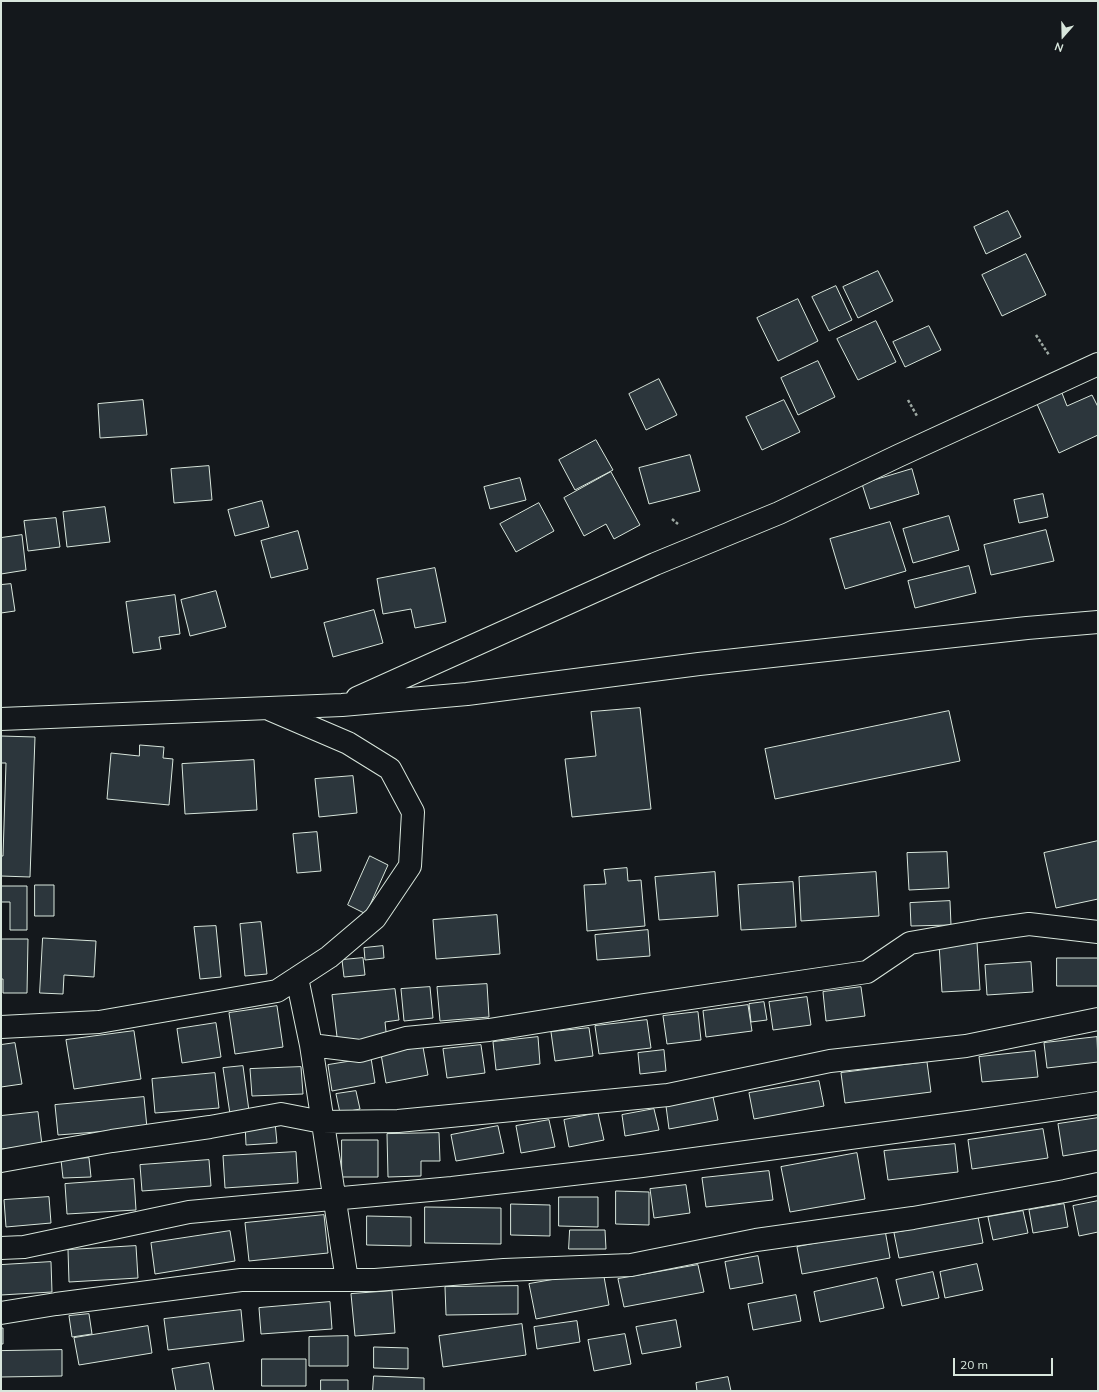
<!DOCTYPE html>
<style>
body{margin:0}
#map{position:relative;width:1099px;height:1392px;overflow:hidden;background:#14181c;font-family:Mulish,sans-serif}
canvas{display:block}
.frame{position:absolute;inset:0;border:2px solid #d8e6dc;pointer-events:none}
.north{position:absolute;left:1043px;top:16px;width:40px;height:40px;-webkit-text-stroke:3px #14181c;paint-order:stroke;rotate:200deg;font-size:11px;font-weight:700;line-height:16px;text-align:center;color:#d8e6dc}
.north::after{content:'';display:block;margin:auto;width:14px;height:18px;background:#d8e6dc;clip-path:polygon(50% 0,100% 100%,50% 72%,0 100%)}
.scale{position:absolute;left:953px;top:1358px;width:100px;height:18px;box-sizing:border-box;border:2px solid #d8e6dc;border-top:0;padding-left:5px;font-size:12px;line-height:14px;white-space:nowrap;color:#d8e6dc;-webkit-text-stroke:3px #14181c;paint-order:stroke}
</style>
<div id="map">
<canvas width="1099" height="1392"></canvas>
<div class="frame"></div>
<div class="north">N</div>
<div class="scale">20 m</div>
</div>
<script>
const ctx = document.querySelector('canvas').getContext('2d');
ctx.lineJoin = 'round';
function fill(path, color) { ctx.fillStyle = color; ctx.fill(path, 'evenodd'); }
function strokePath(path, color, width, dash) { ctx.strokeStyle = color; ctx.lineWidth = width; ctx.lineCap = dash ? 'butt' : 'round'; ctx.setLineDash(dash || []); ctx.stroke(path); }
const building = new Path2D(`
 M1008 211 1021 237 986 254 974 227Z
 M1026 254 1046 295 1002 316 982 275Z
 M878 271 893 301 858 318 843 287Z
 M836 286 852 320 829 331 812 297Z
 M798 299 818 341 778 361 757 318Z
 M876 321 896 362 858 380 837 339Z
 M929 326 941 350 905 367 893 342Z
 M818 361 835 397 798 415 781 378Z
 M659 379 677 415 646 430 629 394Z
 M1062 393 1067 406 1092 395 1098 407V435L1059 453 1037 404Z
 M143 400 147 435 100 438 98 404Z
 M784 400 800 432 762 450 746 417Z
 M596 440 613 470 575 490 559 460Z
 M690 455 700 491 649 504 639 468Z
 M209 466 212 500 174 503 171 469Z
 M912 469 919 494 870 509 862 484Z
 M611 472 640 525 614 539 606 524 584 536 564 498Z
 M520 478 526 500 490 509 484 487Z
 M1043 494 1048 517 1019 523 1014 500Z
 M262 501 269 527 235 536 228 510Z
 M539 503 554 531 516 552 500 524Z
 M105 507 110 542 67 547 63 512Z
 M949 516 959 550 913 563 903 529Z
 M56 518 60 547 28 551 24 521Z
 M890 522 906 571 845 589 830 539Z
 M1046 530 1054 561 991 575 984 545Z
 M298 531 308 569 271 578 261 541Z
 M22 535 26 570 1 574V538Z
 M969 566 976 593 915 608 908 581Z
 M435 568 446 622 415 628 411 609 383 614 377 579Z
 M11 584 15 611 1 613V585Z
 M216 591 226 627 190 636 181 600Z
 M175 595 180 634 159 637 161 649 133 653 126 602Z
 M374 610 383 643 333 657 324 623Z
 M640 708 651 809 572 817 565 759 596 756 591 712Z
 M949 711 960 761 775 799 765 749Z
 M1 736 35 737 30 877 1 876V856H3L6 763H1Z
 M140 745 164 747 163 758 173 759 169 805 107 799 111 753 139 756Z
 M254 760 257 810 185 814 182 764Z
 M353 776 357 813 319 817 315 779Z
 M317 832 321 871 297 873 293 834Z
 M1098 841V899L1056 908 1044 853Z
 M947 852 949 888 909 890 907 853Z
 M370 856 388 865 366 914 348 905Z
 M627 868 628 881 641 880 645 926 587 931 584 885 606 884 604 870Z
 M715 872 718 916 659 920 655 877Z
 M876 872 879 916 801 921 799 877Z
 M793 882 796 927 741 930 738 885Z
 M35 885H54V916H35Z
 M1 886H27V930H10V902H1Z
 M950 901 951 925 911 926 910 903Z
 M497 915 500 954 436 959 433 920Z
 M261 922 267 974 245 976 240 924Z
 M216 926 221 977 200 979 194 927Z
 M648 930 650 956 597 960 595 935Z
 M43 938 96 941 94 977 64 975 63 994 40 993Z
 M1 939H28L27 993H3V979H1Z
 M977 942 980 990 942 992 939 944Z
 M383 946 384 958 365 960 364 948Z
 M363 958 365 975 344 977 342 960Z
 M1057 958H1098V986H1057Z
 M1031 962 1033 992 987 995 985 965Z
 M487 984 489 1017 440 1021 437 987Z
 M430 987 433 1018 404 1021 401 989Z
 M861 987 865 1016 826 1021 823 992Z
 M395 989 399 1020 385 1022 387 1041 338 1045 332 995Z
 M807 997 811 1025 773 1030 769 1002Z
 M764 1002 767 1020 751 1022 749 1004Z
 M748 1005 752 1031 706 1037 703 1011Z
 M277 1006 283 1047 235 1054 229 1013Z
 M698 1012 701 1040 667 1044 663 1016Z
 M647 1020 651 1048 599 1054 595 1026Z
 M216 1023 221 1057 182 1063 177 1029Z
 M589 1028 593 1056 555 1061 551 1032Z
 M134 1031 141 1079 74 1089 66 1040Z
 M538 1037 540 1064 496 1070 493 1042Z
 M1097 1037 1098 1062 1047 1068 1044 1043Z
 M15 1043 22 1084 1 1087V1045Z
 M481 1045 485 1073 447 1078 443 1049Z
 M423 1047 428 1075 386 1083 381 1054Z
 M664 1050 666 1071 640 1074 638 1053Z
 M1035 1051 1038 1077 982 1082 979 1057Z
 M371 1058 375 1083 332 1091 328 1065Z
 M927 1062 931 1092 845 1103 841 1073Z
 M243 1066 249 1111 230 1114 223 1068Z
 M301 1067 303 1094 252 1096 250 1069Z
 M215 1073 219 1108 155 1113 152 1079Z
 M819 1081 824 1106 754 1119 749 1093Z
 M356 1091 360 1109 340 1113 336 1094Z
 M144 1097 147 1128 58 1135 55 1105Z
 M713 1097 718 1120 669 1129 666 1106Z
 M654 1109 659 1130 625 1136 622 1115Z
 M38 1112 42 1145 1 1149V1116Z
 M598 1113 604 1140 569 1147 564 1120Z
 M1098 1118V1150L1063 1156 1058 1124Z
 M549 1120 555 1147 521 1153 516 1126Z
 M275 1122 277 1143 246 1145 245 1123Z
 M498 1126 504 1153 456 1161 451 1135Z
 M1043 1129 1048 1158 972 1169 968 1140Z
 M439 1133 440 1161H421V1176L388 1177 387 1134Z
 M342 1140H378V1177H342Z
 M955 1144 958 1172 888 1180 884 1151Z
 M296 1152 298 1183 225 1188 223 1156Z
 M857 1153 865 1199 790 1212 781 1167Z
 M89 1158 91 1177 63 1178 61 1160Z
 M209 1160 211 1186 142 1191 140 1165Z
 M769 1171 773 1200 706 1207 702 1178Z
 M134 1179 136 1210 67 1214 65 1184Z
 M686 1185 690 1213 654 1218 650 1189Z
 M616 1191 649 1192V1225L616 1224Z
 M49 1197 51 1223 6 1227 4 1200Z
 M559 1197H598V1227L559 1226Z
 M1098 1201V1232L1079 1236 1073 1206Z
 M511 1204 550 1205V1236L511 1235Z
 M1064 1204 1068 1227 1033 1233 1029 1210Z
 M425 1207 501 1208V1244L425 1243Z
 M1023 1211 1028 1233 993 1240 988 1217Z
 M324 1215 328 1253 249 1261 245 1223Z
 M367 1216 411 1217V1246L367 1245Z
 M978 1217 983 1243 899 1258 894 1233Z
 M570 1230H605L606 1249H569Z
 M885 1230 890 1258 802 1274 797 1247Z
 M230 1231 235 1261 155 1274 151 1243Z
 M136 1246 138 1278 69 1282 68 1250Z
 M758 1256 763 1283 730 1289 725 1262Z
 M51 1262 52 1292 1 1295V1265Z
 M977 1264 983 1290 945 1298 940 1272Z
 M698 1265 704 1292 624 1307 618 1279Z
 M603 1271 609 1305 536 1319 529 1284Z
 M933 1272 939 1298 902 1306 896 1280Z
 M877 1278 884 1308 820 1322 814 1292Z
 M518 1286V1314L446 1315 445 1287Z
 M392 1291 395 1333 355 1336 351 1294Z
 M796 1295 801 1321 753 1330 748 1304Z
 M330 1302 332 1329 261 1334 259 1308Z
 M241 1310 244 1341 168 1350 164 1319Z
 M89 1314 92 1334 72 1337 69 1316Z
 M676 1320 681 1347 642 1354 636 1327Z
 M577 1321 580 1342 537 1349 534 1327Z
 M522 1324 526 1355 443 1367 439 1336Z
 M148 1326 152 1353 79 1365 74 1338Z
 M1 1328H3V1344H1Z
 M625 1334 631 1364 594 1371 588 1340Z
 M348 1336V1366H309V1337Z
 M374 1347 408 1348V1369L374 1368Z
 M62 1350V1376L1 1377V1351Z
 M262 1359H306V1386H262Z
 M209 1363 214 1391H176L172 1369Z
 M374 1376 424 1378V1391H373Z
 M728 1377 731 1391H697L696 1383Z
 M321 1380H348V1391H321Z`);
fill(building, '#2c363c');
strokePath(building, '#d8e6dc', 1);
const minor = new Path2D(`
 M357 698 655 564 779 513 898 456 1098 364
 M1 719 342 705 467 694 699 664 1027 628 1098 622
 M297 978 311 1045 360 1051 406 1038 489 1030 644 1005 867 972 910 943 979 931 1029 924 1098 932
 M1 1027 99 1022 277 991 329 957 375 918 410 866 413 812 390 769 348 743 271 710
 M311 1045 347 1280
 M1 1161 112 1141 210 1127 281 1114 322 1122 398 1121 668 1095 830 1061 966 1046 1098 1019
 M1 1248 24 1247 189 1212 452 1188 642 1166 976 1121 1098 1103
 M1 1313 56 1304 241 1280H375L504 1270 631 1265 756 1240 913 1218 1065 1191 1098 1184`);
strokePath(minor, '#d8e6dc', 24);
strokePath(new Path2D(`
 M1036 335 1049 355
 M908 400 917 416
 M672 519 678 524`), '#9da8a2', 2.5, [3, 2]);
strokePath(minor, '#14181c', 22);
</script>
